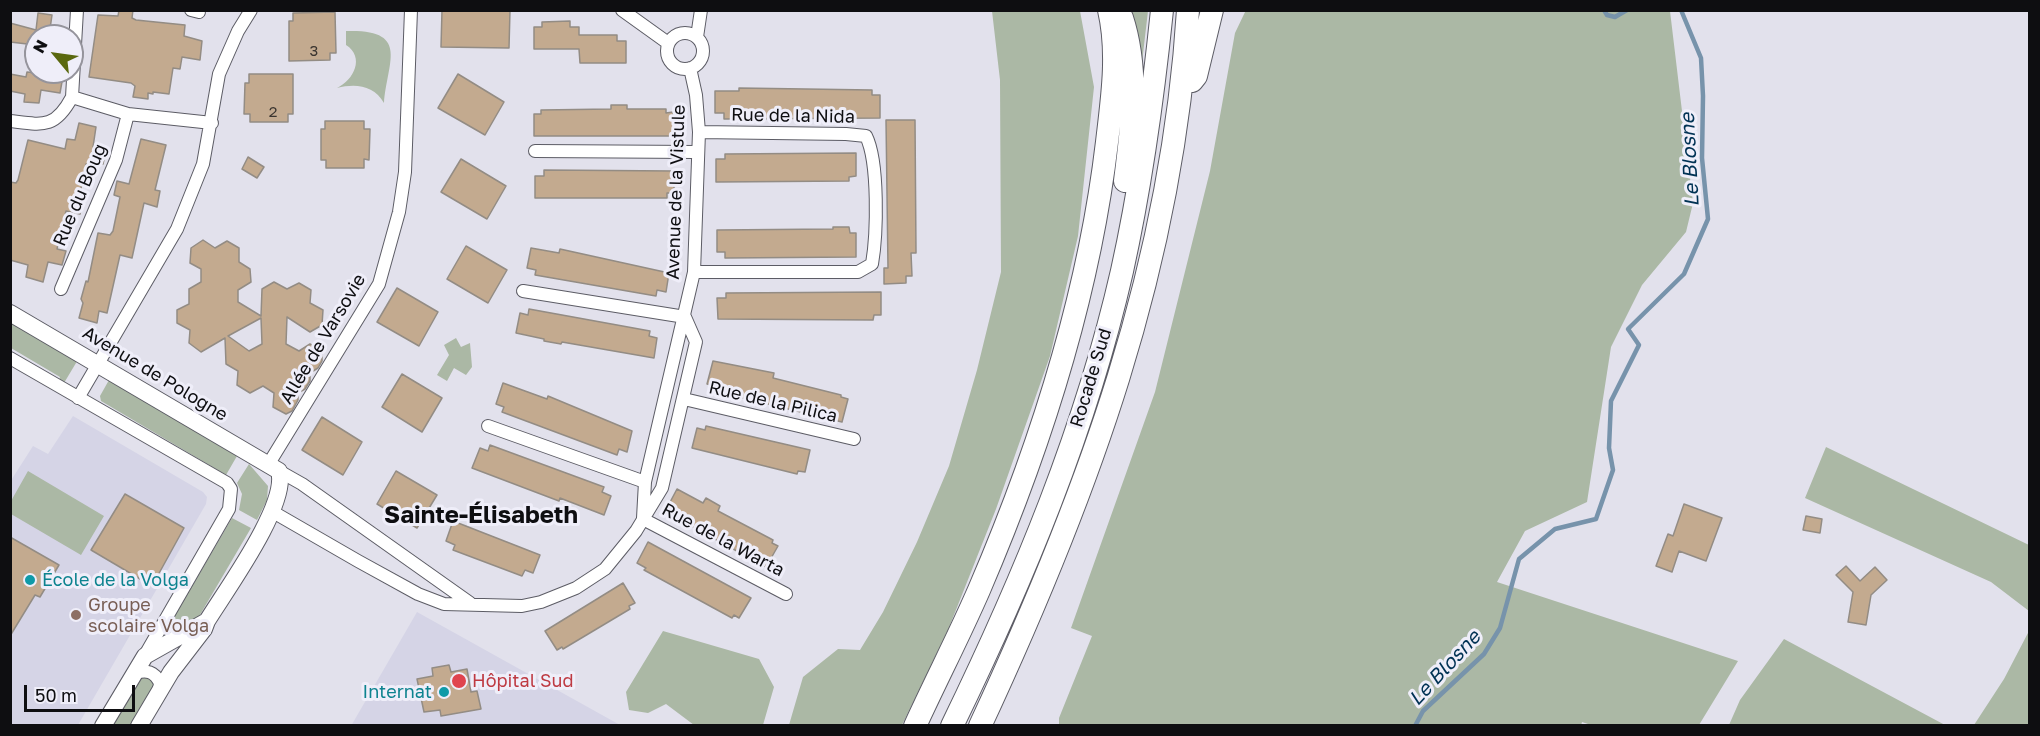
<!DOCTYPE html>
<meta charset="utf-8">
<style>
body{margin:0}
#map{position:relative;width:2040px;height:736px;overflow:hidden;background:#e2e1ec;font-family:"Golos Text",sans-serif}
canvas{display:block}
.frame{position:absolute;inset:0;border:12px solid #0e0e11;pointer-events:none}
.north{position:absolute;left:24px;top:24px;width:60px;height:60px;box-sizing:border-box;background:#efeef9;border:2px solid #95949c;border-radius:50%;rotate:299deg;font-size:16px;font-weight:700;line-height:24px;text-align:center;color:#0e0e11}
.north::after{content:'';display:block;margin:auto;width:21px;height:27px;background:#5a680f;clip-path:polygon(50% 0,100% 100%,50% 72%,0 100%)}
.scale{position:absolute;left:24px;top:685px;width:111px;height:27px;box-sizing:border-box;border:3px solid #0e0e11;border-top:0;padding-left:8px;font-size:18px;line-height:21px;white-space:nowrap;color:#0e0e11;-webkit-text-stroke:4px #efeef9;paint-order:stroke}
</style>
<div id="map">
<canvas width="2040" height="736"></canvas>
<div class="frame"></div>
<div class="north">N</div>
<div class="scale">50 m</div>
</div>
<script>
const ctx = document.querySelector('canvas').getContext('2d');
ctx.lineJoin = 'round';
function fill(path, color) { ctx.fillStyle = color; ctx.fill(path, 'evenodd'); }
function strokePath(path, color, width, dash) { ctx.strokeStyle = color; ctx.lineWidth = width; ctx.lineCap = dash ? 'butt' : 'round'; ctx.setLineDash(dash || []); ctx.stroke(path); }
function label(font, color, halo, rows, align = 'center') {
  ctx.font = font + ' "Golos Text",sans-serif'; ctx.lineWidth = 6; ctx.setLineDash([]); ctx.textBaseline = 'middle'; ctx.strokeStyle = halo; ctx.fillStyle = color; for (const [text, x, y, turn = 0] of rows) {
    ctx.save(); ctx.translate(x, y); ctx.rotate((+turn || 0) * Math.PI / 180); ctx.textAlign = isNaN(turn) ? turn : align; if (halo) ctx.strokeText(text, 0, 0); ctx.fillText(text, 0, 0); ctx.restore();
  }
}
fill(new Path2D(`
 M73 416 203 492 207 497 206 504 78 725H11L10 482 33 446 48 454Z
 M417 612 620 725 351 726Z`), '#d5d4e6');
fill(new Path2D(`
 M1246 10 1670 11 1693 203 1686 232 1642 285 1611 347 1587 502 1525 531 1497 582 1738 661 1699 725 1594 726 1582 722 1581 726 1059 725V718L1092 636 1071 628 1155 392 1210 171 1235 33Z
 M992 11H1080L1094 87 1078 236 1050 356 996 509 948 630 902 725H789L803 677 838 649 860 650 883 612 917 542 949 466 977 370 1001 272 1000 80Z
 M1126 11H1148L1141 71Z
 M346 31C411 29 387 62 384 103 374 85 355 83 337 88 354 80 365 57 346 45Z
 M11 322 79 358 64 383 59 380 60 377 11 348Z
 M456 338 461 347 470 343 472 367 466 375 454 368 447 381 437 375 449 355 444 345Z
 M109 380 237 456 226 475 101 401 100 396Z
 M1826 447 2029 545V611L1991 582 1805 498Z
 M249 464 268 486 267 500 257 520 239 510 242 494 237 483Z
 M28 471 104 516 81 555 11 514V501Z
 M232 518 251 528 194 625 161 639Z
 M663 631 759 659 774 687 763 725H694L666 704 648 713 629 710 626 692Z
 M2029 631V725H1974L2004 679Z
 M1784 639 1945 725H1729L1740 700Z
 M149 677 156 687 135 725 110 726 138 678Z`), '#abb8a5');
strokePath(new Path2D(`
 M1604 10 1607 15 1615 17 1627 10
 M1415 726 1423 711 1484 654 1500 628 1519 559 1555 529 1596 519 1613 470 1609 448 1611 401 1639 345 1628 329 1684 274 1708 219 1702 158 1703 96 1701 58 1681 10`), '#7793ab', 4.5);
const building = new Path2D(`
 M119 10H133L132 18 136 20 185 25 184 36 202 41 200 60 182 57 180 69 173 68 169 94 153 92V94L148 93V99L133 97 135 86 131 83 89 77 98 15 118 16Z
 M442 10H510L509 48 441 47Z
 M335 12 336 53H330V60L289 61V21H293V13Z
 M38 13 52 15 49 36H36V45L10 42V23L36 30Z
 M570 21V27H579V35H617V41H626V63H580L579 49H534V27H542V22Z
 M27 72 63 76 60 93 41 90 39 103 24 102 25 94 10 91V74L26 77Z
 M249 74H293V114H288V122H250V114H244L245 83H249Z
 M458 74 504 102 485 135 438 108Z
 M739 88 872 90V95H880V118L724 119V113H715V91H739Z
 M611 105H627V109H666V113L673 112V136H534V114H541V110L611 109Z
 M886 120H915L916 253H911L912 276H906V283L884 284V268H888Z
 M325 121H364V129H370L369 160 364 159V168H326V160H321V129H325Z
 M79 123 96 127 93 147 106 150 103 164 90 161 89 165 86 164 79 198 83 200 80 214 66 211 57 249 66 251 62 265 48 262 43 282 26 277 28 265 10 260V182L16 183 18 180 28 140 65 149 67 139 75 140Z
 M141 139 166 145 155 190 160 191 157 207 144 203 132 258 120 255 107 313 99 311 97 323 79 318 83 303 81 299 86 281 88 282 98 233 110 235 113 231 120 197 114 195 117 181 129 184Z
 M856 153V176L849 177V181L716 182V159H725V154Z
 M248 157 264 167 257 178 242 169Z
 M461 159 506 186 487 219 441 192Z
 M544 170 674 171V193H667V198H535V176H544Z
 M833 227H849L850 233H856V257L725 258V252H717V230L833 229Z
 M203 240 215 248 227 241 239 248V262L250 269 251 282 238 290V302L261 316 262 289 274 282 287 289 299 283 311 290 310 303 323 310 322 325 310 332 287 317 286 344 299 351 310 344 322 351V361L318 368 310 373V381L305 389 298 393V400L292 411 286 414 273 407 274 393 263 386 250 393 237 385 238 371 226 364 225 338 201 352 189 343 190 330 177 323V310L189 304V289L201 282V269L190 263 191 248ZM261 318 262 344 249 351 228 336Z
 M466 246 507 270 488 303 447 279Z
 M531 248 559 253 560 249 669 273 666 292 657 290 656 296 535 275 536 270 527 268Z
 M397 288 438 312 419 346 377 322Z
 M881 292V315H874L873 320 718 319 717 298H726V293Z
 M529 309 650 331 649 336 657 338 654 358 562 342 561 344 544 341V339L516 333 520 313 528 315Z
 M713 361 774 373 773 378 841 395V397L848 399 842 422 714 391 715 386 707 384Z
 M402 374 442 398 422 432 382 407Z
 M503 383 547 399 548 396 632 431 627 452 619 449 617 455 502 412 504 407 496 404Z
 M322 417 362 442 343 475 302 450Z
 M706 426 810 450 805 472 798 471 797 474 692 448 697 428 705 430Z
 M490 445 604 487 602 492 611 496 604 515 560 498 559 501 472 468 480 448 488 451Z
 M396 471 437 495 417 528 377 504Z
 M677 489 703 503 706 498 720 506 718 511 773 540 772 543 778 546 766 567 673 516 675 511 668 506Z
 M125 494 184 528 152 586 91 550Z
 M1684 504 1722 518 1706 561 1679 551 1672 572 1656 566 1668 534 1673 536Z
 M1806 516 1822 519 1820 533 1803 530Z
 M453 521 540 555 533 573 525 570 522 576 453 550 455 545 446 541Z
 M10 537 59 565 40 597 35 595 10 636Z
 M648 542 751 598 739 618 734 615 732 618 644 570 646 568 637 563Z
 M1846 566 1860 581 1875 567 1887 580 1871 595 1866 625 1848 622 1853 592 1836 575Z
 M623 583 635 603 629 606 630 609 563 649 562 647 557 650 545 631Z
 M449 665 451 672 467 669 471 692 477 691 481 709 441 716 440 710 424 712 417 679 433 676 432 668Z`);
fill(building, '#c3aa8f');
strokePath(building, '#938c84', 1.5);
const street = new Path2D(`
 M191 10 199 12
 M622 10 668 43
 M667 51a18 18 0 1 1 36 0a18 18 0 1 1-36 0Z
 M697 37 701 10
 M72 97 77 10
 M10 121C43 125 55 129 72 97L128 114 212 123
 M535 151 696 152
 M694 272H858L872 264C877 235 879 162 866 136L846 134 699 132
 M61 289 116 160 128 114
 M523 291 685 317
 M10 358 227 483 231 489 229 509 145 655
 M78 398 177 229 203 164 219 74 238 31 251 10
 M684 399 854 439
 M488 426 645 482
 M268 465 379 284 399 212 405 172 411 10
 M279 471 302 484 470 603
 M273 512 358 561 418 594 444 604 522 606 541 602 576 588 605 569 636 531 662 488 696 342 685 317
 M643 518 645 482 694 272 699 132 696 95 690 68
 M643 519 786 594
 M135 673C147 670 154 671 160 683L159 691`);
const secondary = new Path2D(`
 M10 313 279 471C289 504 226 590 207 621L204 629 171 672 139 726
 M103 726 145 656 207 621`);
const highway = new Path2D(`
 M1122 18C1139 70 1132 127 1125 181
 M1192 81 1196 76 1212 10
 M915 726C936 680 959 636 979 590 1040 448 1089 295 1107 142 1112 99 1119 53 1109 10
 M952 726C1023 580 1086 429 1122 271 1141 185 1153 98 1162 10
 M980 726C1088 494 1172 267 1188 10`);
strokePath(street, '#5c5c65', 14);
strokePath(secondary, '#5c5c65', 18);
strokePath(highway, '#5c5c65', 24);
strokePath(street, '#fff', 12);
strokePath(secondary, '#fff', 16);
strokePath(highway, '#fff', 22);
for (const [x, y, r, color] of [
 [30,580,6,"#0f9aa8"],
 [76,615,6,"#8d6e63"],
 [459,681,8,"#e0444e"],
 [444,692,6,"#0f9aa8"]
]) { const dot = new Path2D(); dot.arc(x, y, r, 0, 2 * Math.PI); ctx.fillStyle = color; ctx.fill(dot); strokePath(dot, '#efeef9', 2); }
label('15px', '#3b3530', null, [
 ["3",314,51],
 ["2",273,112]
]);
label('18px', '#0e0e11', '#efeef9', [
 ["Rue de la Nida",793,116,1],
 ["Avenue de la Vistule",676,192,-88],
 ["Rue du Boug",80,195,-67],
 ["Allée de Varsovie",323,339,-59],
 ["Avenue de Pologne",155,374,31],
 ["Rocade Sud",1091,378,-73],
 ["Rue de la Pilica",773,402,13],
 ["Rue de la Warta",723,540,28]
]);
label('18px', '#0d838f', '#efeef9', [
 ["École de la Volga",42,580],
 ["Internat",432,692,"right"]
], 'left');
label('18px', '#785e54', '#efeef9', [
 ["Groupe",88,605],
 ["scolaire Volga",88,626]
], 'left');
label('18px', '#be3a42', '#efeef9', [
 ["Hôpital Sud",472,681]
], 'left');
label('italic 20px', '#003254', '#efeef9', [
 ["Le Blosne",1690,160,-93],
 ["Le Blosne",1445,668,-47]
]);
label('bold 24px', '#0e0e11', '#efeef9', [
 ["Sainte-Élisabeth",481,515]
]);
</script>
